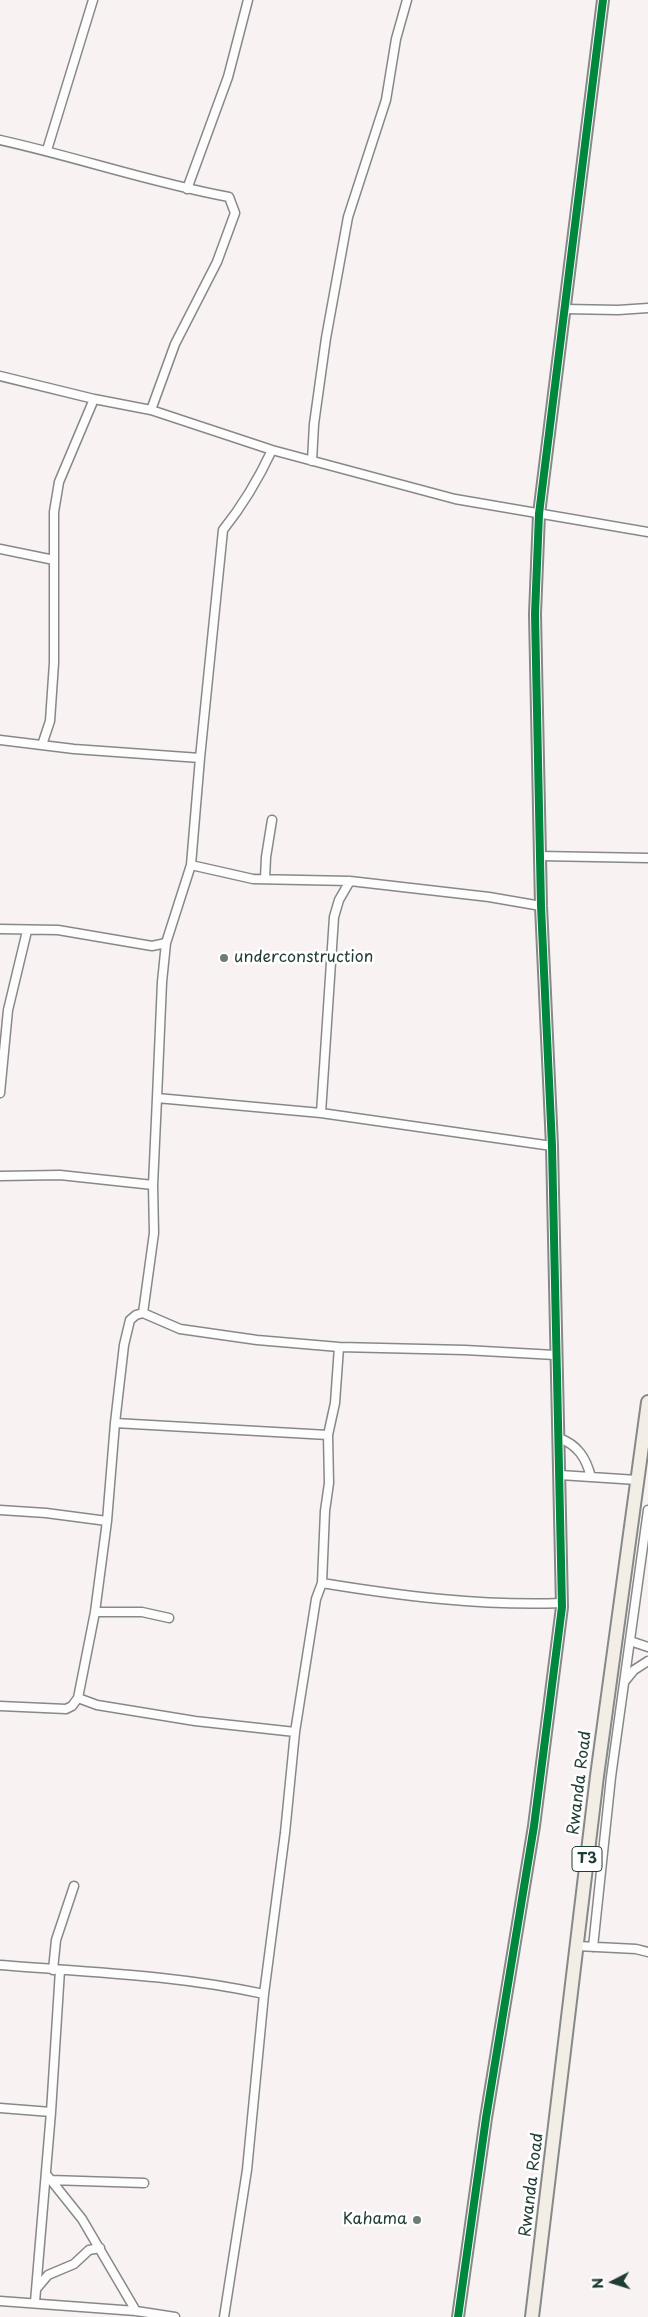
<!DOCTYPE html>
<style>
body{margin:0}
#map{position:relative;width:648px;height:2317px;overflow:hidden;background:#f8f3f2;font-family:"Playpen Sans",sans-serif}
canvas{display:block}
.north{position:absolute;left:588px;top:2257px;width:50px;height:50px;-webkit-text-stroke:4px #fff;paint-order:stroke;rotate:265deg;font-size:14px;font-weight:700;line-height:20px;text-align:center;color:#1f3d34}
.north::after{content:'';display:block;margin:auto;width:18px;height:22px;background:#1f3d34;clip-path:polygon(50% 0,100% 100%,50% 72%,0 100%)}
</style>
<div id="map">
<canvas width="648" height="2317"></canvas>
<div class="north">N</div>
</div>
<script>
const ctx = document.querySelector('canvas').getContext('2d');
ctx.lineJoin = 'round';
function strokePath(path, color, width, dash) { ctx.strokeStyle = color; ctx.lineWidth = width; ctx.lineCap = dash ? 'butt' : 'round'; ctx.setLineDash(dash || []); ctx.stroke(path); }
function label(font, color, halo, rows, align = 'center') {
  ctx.font = font + ' "Playpen Sans",sans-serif'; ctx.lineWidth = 5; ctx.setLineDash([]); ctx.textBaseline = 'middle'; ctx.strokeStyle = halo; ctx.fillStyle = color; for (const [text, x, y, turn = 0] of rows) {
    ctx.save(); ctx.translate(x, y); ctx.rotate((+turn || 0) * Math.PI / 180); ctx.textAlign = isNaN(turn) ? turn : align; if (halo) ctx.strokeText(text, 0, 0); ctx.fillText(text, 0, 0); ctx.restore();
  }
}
const minor = new Path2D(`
 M0 140C77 157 152 183 229 197L235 213 217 262 175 344 151 410
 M47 150 93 0
 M187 189 228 77 248 0
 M565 309 618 310 648 308
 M0 376 94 399 151 410 272 450 455 499 648 532
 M312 461 314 424 326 338 348 217 386 100 396 39 407 0
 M0 549 54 560
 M0 740 74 749 200 758 191 865 253 879 350 881 489 897 541 906
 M42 745 50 721 54 663V512L59 482 94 399
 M200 758 223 530C243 505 258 480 272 450
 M540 856 648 858
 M265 879 266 857 272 820
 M0 929 58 930 152 946 166 943 191 865
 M0 1093 8 1010 27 931
 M157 1098 162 982 166 943
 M321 1113 334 917 339 900 350 881
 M0 1176 60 1175 153 1185
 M143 1313 154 1233 153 1185 157 1098 321 1113 552 1146
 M339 1347 335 1403 328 1435 329 1483 325 1511 322 1583C401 1596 481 1606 562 1603
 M115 1423 328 1435
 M559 1438C578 1445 586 1458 591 1477
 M560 1475 637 1480
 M0 1510 46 1513 107 1521
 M95 1612H142L169 1618
 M630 1641 648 1647
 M625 1681 634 1670 648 1661
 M78 1698 97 1705 195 1721 295 1732 316 1599 322 1583
 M0 1706 66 1709 72 1706 78 1698 95 1612 107 1521 115 1423 124 1345 130 1320 136 1315 143 1313 180 1329 257 1340 339 1347 465 1350 555 1355
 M577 1946 636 1949 648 1952
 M593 1947 611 1777 648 1510
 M0 1965C88 1972 177 1975 264 1994
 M53 1970 56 1940 74 1886
 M0 2108 51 2112
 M46 2174 82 2219 136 2311
 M50 2180 144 2183
 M37 2288 48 2275 74 2264 89 2250 100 2248
 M0 2301 136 2311 175 2317
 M35 2302 51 2112 60 1970
 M224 2317 247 2170 264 1994 285 1833 295 1732`);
const tertiary = new Path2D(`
 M458 2317 486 2118 534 1826 562 1607 552 1146 541 906 535 614 539 514 603 0`);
const trunk = new Path2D(`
 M532 2317 597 1776 648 1402`);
strokePath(minor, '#868987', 11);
strokePath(tertiary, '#868987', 14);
strokePath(trunk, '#868987', 16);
strokePath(minor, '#fefdfd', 8);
strokePath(tertiary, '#fefdfd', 10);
strokePath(trunk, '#f2ede5', 12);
strokePath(new Path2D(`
 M458 2317 486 2118 534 1826 562 1607 552 1146 541 906 535 614 539 514 603 0`), '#00873e', 8);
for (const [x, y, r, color] of [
 [224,958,5,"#6b7d76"],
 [417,2220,5,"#6b7d76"]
]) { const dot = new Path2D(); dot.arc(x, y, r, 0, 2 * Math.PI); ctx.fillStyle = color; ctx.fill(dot); strokePath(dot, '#fff', 2); }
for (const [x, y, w] of [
 [587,1859,30]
]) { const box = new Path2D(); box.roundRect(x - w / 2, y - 12.5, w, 25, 4); ctx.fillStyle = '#fff'; ctx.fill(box); strokePath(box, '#1f3d34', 1); }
label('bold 15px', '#1f3d34', null, [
 ["T3",587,1859]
]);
label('16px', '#1f3d34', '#fff', [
 ["underconstruction",234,958],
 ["Kahama",407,2220,"right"]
], 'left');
label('16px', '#1f3d34', '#fff', [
 ["Rwanda Road",580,1783,-83],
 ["Rwanda Road",532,2185,-83]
]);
</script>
